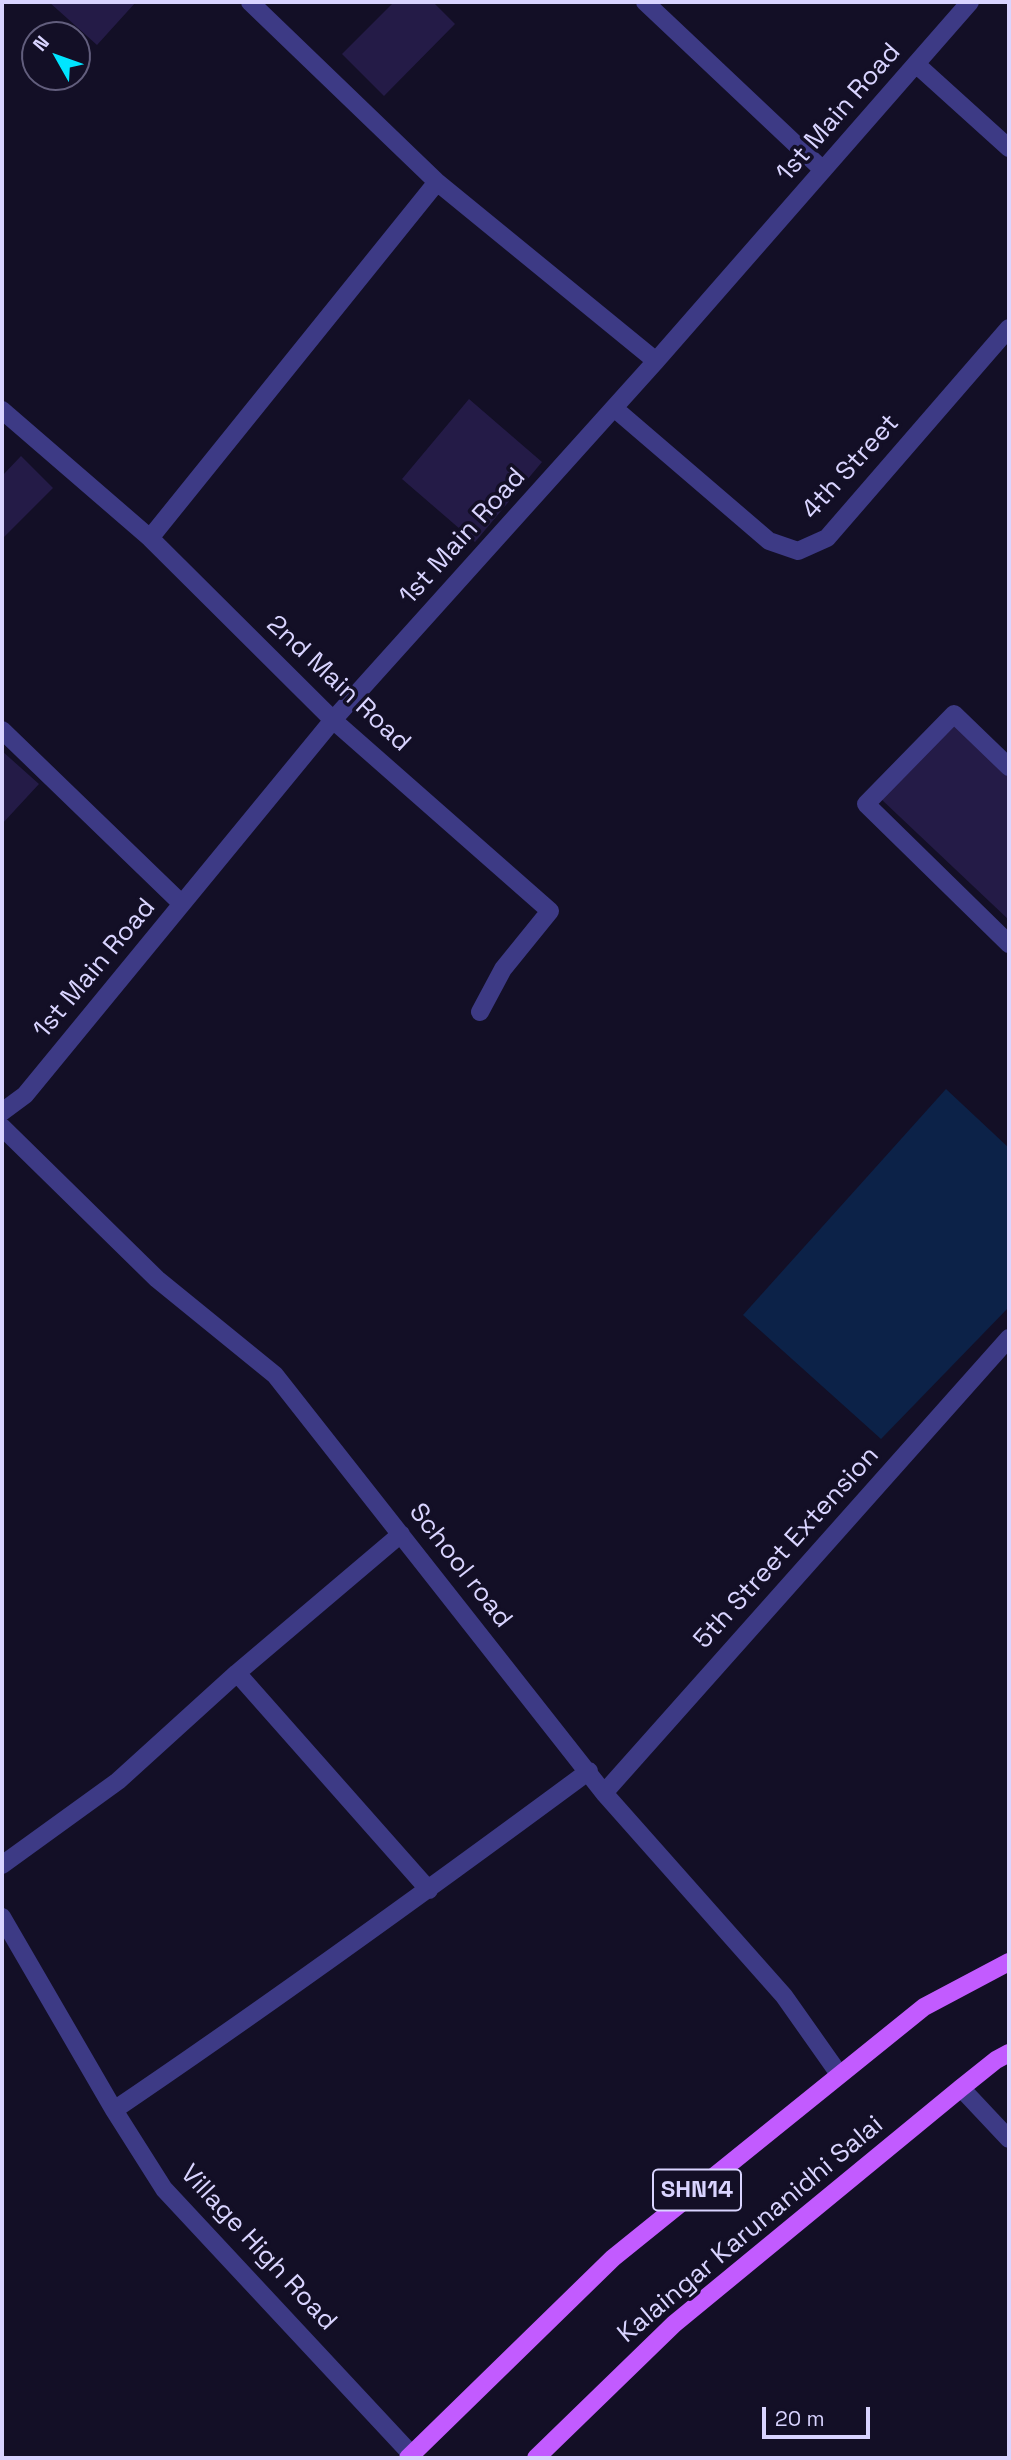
<!DOCTYPE html>
<style>
body{margin:0}
#map{position:relative;width:1011px;height:2460px;overflow:hidden;background:#130f26;font-family:"Space Grotesk",sans-serif}
canvas{display:block}
.frame{position:absolute;inset:0;border:4px solid #d9d4ff;pointer-events:none}
.north{position:absolute;left:21px;top:21px;width:70px;height:70px;box-sizing:border-box;background:#130f26;border:2px solid #625e7d;border-radius:50%;rotate:310deg;font-size:19px;font-weight:700;line-height:28px;text-align:center;color:#d9d4ff}
.north::after{content:'';display:block;margin:auto;width:24px;height:32px;background:#00e5ff;clip-path:polygon(50% 0,100% 100%,50% 72%,0 100%)}
.scale{position:absolute;left:762px;top:2407px;width:108px;height:32px;box-sizing:border-box;border:4px solid #d9d4ff;border-top:0;padding-left:9px;font-size:21px;line-height:24px;white-space:nowrap;color:#d9d4ff;-webkit-text-stroke:5px #130f26;paint-order:stroke}
</style>
<div id="map">
<canvas width="1011" height="2460"></canvas>
<div class="frame"></div>
<div class="north">N</div>
<div class="scale">20 m</div>
</div>
<script>
const ctx = document.querySelector('canvas').getContext('2d');
ctx.lineJoin = 'round';
function fill(path, color) { ctx.fillStyle = color; ctx.fill(path, 'evenodd'); }
function strokePath(path, color, width, dash) { ctx.strokeStyle = color; ctx.lineWidth = width; ctx.lineCap = dash ? 'butt' : 'round'; ctx.setLineDash(dash || []); ctx.stroke(path); }
function label(font, color, halo, rows, align = 'center') {
  ctx.font = font + ' "Space Grotesk",sans-serif'; ctx.lineWidth = 7; ctx.setLineDash([]); ctx.textBaseline = 'middle'; ctx.strokeStyle = halo; ctx.fillStyle = color; for (const [text, x, y, turn = 0] of rows) {
    ctx.save(); ctx.translate(x, y); ctx.rotate((+turn || 0) * Math.PI / 180); ctx.textAlign = isNaN(turn) ? turn : align; if (halo) ctx.strokeText(text, 0, 0); ctx.fillText(text, 0, 0); ctx.restore();
  }
}
fill(new Path2D(`
 M946 1089 1009 1148V1307L881 1439 743 1315Z`), '#0c2248');
fill(new Path2D(`
 M49 2H136L97 45Z
 M394 2H433L455 24 384 96 342 54Z
 M469 399 542 462 475 542 402 479Z
 M21 456 53 488 2 539V476Z
 M953 722 1009 775V920L881 799Z
 M2 751 39 784 2 824Z`), '#241b47');
strokePath(new Path2D(`
 M250 2 437 182 656 361
 M645 2 823 170
 M916 64 1009 148
 M614 408 769 541 798 551 827 538 1009 328
 M2 410 150 538 333 720 550 911 503 969 480 1012
 M150 538 437 182
 M2 730 182 904
 M1009 767 954 714 866 804 1009 944
 M2 1112 25 1095 333 720 656 361 970 2
 M2 1127 157 1279 275 1375 604 1793 784 1996 839 2074
 M237 1673 429 1890
 M604 1793 1009 1338
 M2 1865 118 1781 237 1673 401 1534
 M2 1917 114 2110 164 2189 411 2454
 M961 2088 1009 2139
 M114 2110C275 2001 432 1887 589 1771`), '#3d3a85', 18);
strokePath(new Path2D(`
 M408 2458 613 2258 924 2007 1009 1962
 M536 2458 674 2324 961 2088 996 2060 1009 2053`), '#c25bff', 18);
for (const [x, y, w] of [
 [697,2190,88]
]) { const box = new Path2D(); box.roundRect(x - w / 2, y - 20.5, w, 41, 5); ctx.fillStyle = '#130f26'; ctx.fill(box); strokePath(box, '#d9d4ff', 2); }
label('bold 24px', '#d9d4ff', null, [
 ["SHN14",697,2190]
]);
label('26px', '#d9d4ff', '#130f26', [
 ["1st Main Road",839,113,-49],
 ["4th Street",851,467,-48],
 ["1st Main Road",463,537,-48],
 ["2nd Main Road",338,684,43],
 ["1st Main Road",95,969,-50],
 ["5th Street Extension",787,1548,-48],
 ["School road",460,1566,52],
 ["Kalaingar Karunanidhi Salai",751,2230,-40],
 ["Village High Road",258,2248,47]
]);
</script>
